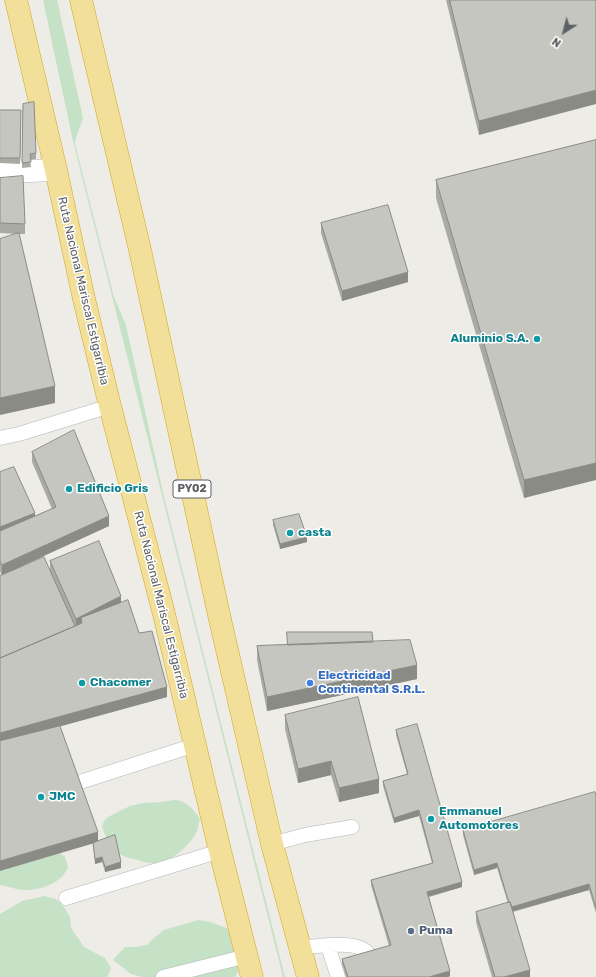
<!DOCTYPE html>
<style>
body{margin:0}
#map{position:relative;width:596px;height:977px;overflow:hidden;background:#eeece6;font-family:Rubik,sans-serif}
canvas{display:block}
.north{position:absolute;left:544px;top:12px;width:40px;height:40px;-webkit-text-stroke:3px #fff;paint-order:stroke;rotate:216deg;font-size:11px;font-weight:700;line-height:16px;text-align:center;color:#5d6064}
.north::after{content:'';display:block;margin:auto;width:14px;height:18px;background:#5d6064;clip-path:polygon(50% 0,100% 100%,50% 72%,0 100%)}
</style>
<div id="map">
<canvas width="596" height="977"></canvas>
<div class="north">N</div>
</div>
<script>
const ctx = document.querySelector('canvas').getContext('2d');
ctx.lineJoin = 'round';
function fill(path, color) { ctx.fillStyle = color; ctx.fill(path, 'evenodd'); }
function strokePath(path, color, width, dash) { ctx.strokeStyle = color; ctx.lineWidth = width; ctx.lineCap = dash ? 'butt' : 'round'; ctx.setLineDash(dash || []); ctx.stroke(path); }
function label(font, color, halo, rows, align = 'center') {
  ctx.font = font + ' Rubik,sans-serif'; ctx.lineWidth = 3; ctx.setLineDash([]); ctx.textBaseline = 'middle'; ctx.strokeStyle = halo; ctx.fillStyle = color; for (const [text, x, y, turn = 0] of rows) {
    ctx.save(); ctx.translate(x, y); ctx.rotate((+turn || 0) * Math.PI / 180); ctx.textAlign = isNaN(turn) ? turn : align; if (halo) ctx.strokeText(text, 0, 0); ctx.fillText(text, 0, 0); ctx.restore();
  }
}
fill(new Path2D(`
 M43 0H57L83 118 75 141V144L114 297 126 325 164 497 285 977H283L73 141Z
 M174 800C185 799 194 810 200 819 199 823 198 827 197 831 192 843 173 860 160 863 153 865 145 862 138 860 129 858 120 856 113 849 108 843 105 834 102 827L104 821 108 817 130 806 143 803 162 802Z
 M51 846 65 857 68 867C62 884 38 891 22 890 14 889 8 886 0 885V851Z
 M44 896 56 899 64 907 70 917 71 928 84 947 105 958 111 968 107 977H0V914L22 901Z
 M198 920 210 922 232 930 242 951 238 972 235 977H142L131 974 113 960 125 947H136L147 945 154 938 164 930Z`), '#c5e2c7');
const lane = new Path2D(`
 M0 438 19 434 110 406
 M83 781 195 745
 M272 844 305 835 352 827
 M66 898 220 851
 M328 946 338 977
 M300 948C316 946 355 940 367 952 371 956 376 970 378 977
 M163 977 247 956`);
const street = new Path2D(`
 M0 172 56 170`);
const highway = new Path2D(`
 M16 0 56 170 84 299 110 406 165 618 220 851 252 977
 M81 0 140 250 219 615 272 844 308 977`);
strokePath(lane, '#b3b5b9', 15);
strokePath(street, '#b3b5b9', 23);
strokePath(highway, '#d9a71a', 23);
strokePath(lane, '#fff', 14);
strokePath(street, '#fff', 22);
strokePath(highway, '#f1df9a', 22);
fill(new Path2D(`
 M446 0H596L479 135Z
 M23 104 36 153V159L30 160 31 167 22 168Z
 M0 110H21L20 164 0 163Z
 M596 140 524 498 436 198V180Z
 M0 178 25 224V234H19L55 403 16 234 0 233Z
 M321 223 408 282 342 301 321 233Z
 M32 452 109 526 22 566 50 571V561L121 602 139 633 167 697 60 726 98 841 121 868 105 872 102 862 95 864 93 844 0 571V472L35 516 52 509 32 462Z
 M273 520 307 542 280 549 273 525Z
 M287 632 373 642 417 679 267 711 257 660V646L288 645Z
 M285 715 379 793 339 802 331 775 298 783 285 729Z
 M396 730 462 887 429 897 450 976 448 977H346L342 964V959L389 946 371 885V880L432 863 419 816 394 823 383 786V781L407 774 396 735Z
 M596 795V913L589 890 513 912 530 977H492L476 922V912L508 903 497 868 474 875 463 835V830Z`), '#aaaaa5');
fill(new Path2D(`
 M596 90V104L479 135V121Z
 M408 272V282L342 301V291Z
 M55 386V403L0 415V398Z
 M596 463V480L524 498V480Z
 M35 513V518L0 532V527Z
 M109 516V526L2 575V565Z
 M307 537V542L280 549V544Z
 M121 596V606L81 618V626L76 629V619Z
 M417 665V679L267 711V697Z
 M167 687V697L0 743V733Z
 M331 761V775L298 783V769Z
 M379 779V793L339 802V788Z
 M419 810V816L394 823V818Z
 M98 832V842L0 871V861Z
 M102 857V862L95 864V859Z
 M121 862V868L105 872V867Z
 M497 863V868L474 875V870Z
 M462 882V887L427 897V892Z
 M589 884V890L510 912V907Z
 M530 970V977H504Z
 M450 971V976L448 977H429Z`), '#8b8b86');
const building = new Path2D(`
 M450 0H596V90L479 121Z
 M34 102 36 153 30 154 31 162 22 163 23 104Z
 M0 110H21L20 158H0Z
 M596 140V463L524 480 436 180Z
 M23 176 25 224 0 223V178Z
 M388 205 408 272 342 291 321 223Z
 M19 233 55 386 0 398V239Z
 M74 430 109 516 2 565 0 561V531L56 507 32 452Z
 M14 467 35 513 0 527V472Z
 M299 514 307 537 280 544 273 520Z
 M99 541 121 596 76 619 50 561Z
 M44 557 75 626 0 658V576Z
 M128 600 139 633 152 631 167 687 0 733V658L82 623 81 618Z
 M287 632H372L373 642 288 645Z
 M410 640 417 665 267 697 257 646Z
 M358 697 379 779 339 788 331 761 298 769 285 715Z
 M417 724 462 882 427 892 450 971 429 977H348L342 959 391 945 371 880 433 863 419 810 394 818 383 781 408 774 396 730Z
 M60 726 98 832 0 861V741Z
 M595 792 596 795V908L589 884 512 907 510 902 509 903 497 863 474 870 463 830Z
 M115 835 121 862 105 867 102 857 95 859 93 843Z
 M510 902 530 970 504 977H495L476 912Z`);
fill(building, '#c6c6c0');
strokePath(building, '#8b8b86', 1);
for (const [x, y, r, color] of [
 [537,339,4,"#0f9aa8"],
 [69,489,4,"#0f9aa8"],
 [290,533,4,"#0f9aa8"],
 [82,683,4,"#0f9aa8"],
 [310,683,4,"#3f7fe0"],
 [41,797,4,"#0f9aa8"],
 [431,819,4,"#0f9aa8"],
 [411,931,4,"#5c6f8a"]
]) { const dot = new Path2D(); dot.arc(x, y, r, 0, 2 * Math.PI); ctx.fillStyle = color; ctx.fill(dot); strokePath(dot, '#fff', 1.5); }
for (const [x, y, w] of [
 [192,489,38]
]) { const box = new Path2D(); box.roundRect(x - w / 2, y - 9, w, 18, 3); ctx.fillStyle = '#fff'; ctx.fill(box); strokePath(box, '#5d6064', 1); }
label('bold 11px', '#5d6064', null, [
 ["PY02",192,489]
]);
label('12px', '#5d6064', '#fff', [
 ["Ruta Nacional Mariscal Estigarribia",83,291,77],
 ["Ruta Nacional Mariscal Estigarribia",161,605,76]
]);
label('bold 12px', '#0d838f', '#fff', [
 ["Aluminio S.A.",529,339,"right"],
 ["Edificio Gris",77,489],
 ["casta",298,533],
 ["Chacomer",90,683],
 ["JMC",49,797],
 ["Emmanuel",439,812],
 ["Automotores",439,826]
], 'left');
label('bold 12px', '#366cbe', '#fff', [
 ["Electricidad",318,676],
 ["Continental S.R.L.",318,690]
], 'left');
label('bold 12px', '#4e5e75', '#fff', [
 ["Puma",419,931]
], 'left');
</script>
